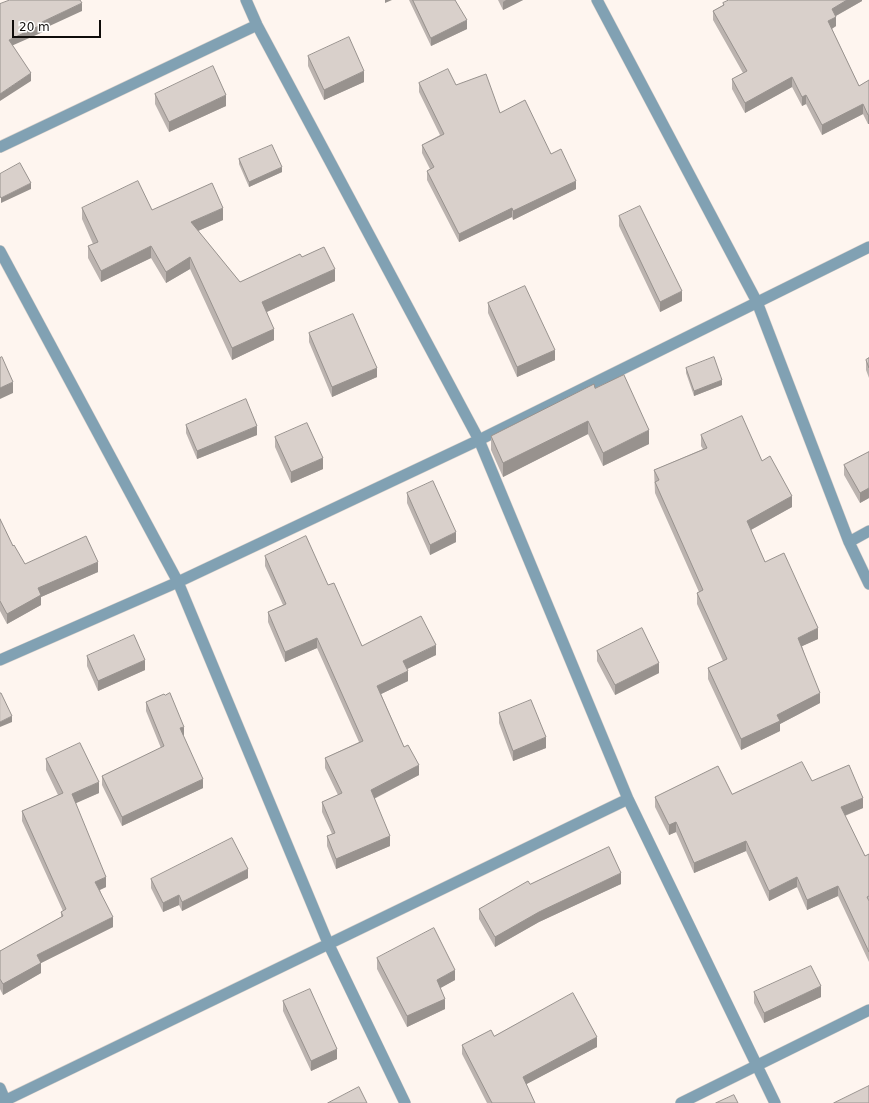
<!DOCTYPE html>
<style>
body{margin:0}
#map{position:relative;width:869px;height:1103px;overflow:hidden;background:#fef5ef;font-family:"DejaVu Sans",sans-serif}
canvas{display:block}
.scale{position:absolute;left:12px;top:20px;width:89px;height:18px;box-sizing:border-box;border:2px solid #0f0c0a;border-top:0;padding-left:5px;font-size:12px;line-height:14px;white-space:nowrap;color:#0f0c0a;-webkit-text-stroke:3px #fff;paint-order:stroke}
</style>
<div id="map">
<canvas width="869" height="1103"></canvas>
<div class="scale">20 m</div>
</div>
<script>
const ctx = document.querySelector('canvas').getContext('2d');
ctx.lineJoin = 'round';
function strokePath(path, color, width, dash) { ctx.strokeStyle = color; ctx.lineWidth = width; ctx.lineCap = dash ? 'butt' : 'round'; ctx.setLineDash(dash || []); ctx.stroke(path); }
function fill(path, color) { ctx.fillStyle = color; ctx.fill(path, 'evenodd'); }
const minor = new Path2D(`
 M246 0 257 25 479 440 628 799 775 1103
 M597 0 757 302 849 542 869 584
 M0 147 257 25
 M0 251 178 582 328 943 405 1103
 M849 542 869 531
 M0 660 178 582 479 440 869 247
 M0 1088 5 1100
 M0 1103 628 799
 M681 1103 869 1010`);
strokePath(minor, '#d8d0ca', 12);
strokePath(minor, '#81a1b3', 11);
fill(new Path2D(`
 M409 0H455L467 29 431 46Z
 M498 0H523L503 10Z
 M862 0V1L836 16V26L832 29 859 86 869 80V124H868L863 114 822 135 806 104 802 106 792 87 745 113 732 89V79L743 73 713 20V11L723 5V3Z
 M308 56 364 82 324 100 308 66Z
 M419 83 456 85 500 113 551 154 576 189 513 220 512 217 459 242 427 180V171L430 169 422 153V145L440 135 419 92Z
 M155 94 226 106 169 132 155 104Z
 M239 159 282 172 249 187 239 164Z
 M82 208 152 210 223 220 198 231 240 282 302 257 335 281 267 312 274 340 232 360 190 269 166 283 151 258 101 282 88 258V246L93 244 82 219Z
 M619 216 682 301 660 312 619 226Z
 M488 303 555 360 517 377 488 313Z
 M309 333 377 377 332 397 309 342Z
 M869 358V378L866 370V360Z
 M686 368 722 385 694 396 686 373Z
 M595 388 649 444 603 466 588 434 503 477 491 450V436Z
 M186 425 257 435 197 459 186 433Z
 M701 435 762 461 792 507 751 530 765 562 818 639 802 646 820 703 780 724V731L741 750 708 679V668L723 661 697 604V593L699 592 655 493 654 470 703 449 701 446Z
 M275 437 323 469 291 483 275 447Z
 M869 452V498L860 503 844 475V465Z
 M407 493 456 542 430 555 407 503Z
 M0 519 13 546 25 564 98 572 41 597V605L7 624 0 611Z
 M265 556 328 585 362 646 436 655 407 669 408 681 381 694 404 747 419 775 374 799 390 846 336 869 327 846V836L332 834 322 812V802L338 795 325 768V758L359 742 317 648 285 662 268 622V612L283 605 265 566Z
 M597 651 659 673 615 695 597 661Z
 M87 656 145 670 98 691 87 666Z
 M146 702 184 735 183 736 203 788 122 826 102 785V776L161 748 146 711Z
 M499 713 546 748 513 761 499 723Z
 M46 759 99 793 75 803 106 887 100 890 113 927 41 963V973L3 995 0 989V951L61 917V912L63 911 22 821V811L58 795 46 770Z
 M812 781 863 808 845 816 865 856 869 854V962L838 896 807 910 797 887 769 901 746 851 694 873 676 832 669 835 655 807V797L732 794Z
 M248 878 182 911 179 905 163 912 151 888V879Z
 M530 884H621L539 922 495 947 479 919V909Z
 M377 958 455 980 440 988 445 1009 407 1027 377 969Z
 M754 992 821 997 764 1023 754 1003Z
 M283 1001 337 1059 311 1071 283 1011Z
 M494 1036 597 1047 526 1084 535 1103H487L462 1054V1045Z`), '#bbb3af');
fill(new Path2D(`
 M385 0H392L385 3Z
 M506 0H523L503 10V2Z
 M847 0H862V1L832 18V9Z
 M82 3V11L43 29V32L9 47V40L42 22Z
 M836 17V26L828 31V21Z
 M467 20V29L431 46V38Z
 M364 71V82L324 100V90Z
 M31 73V81L0 101V94Z
 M792 77V87L745 113V103Z
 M226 95V106L169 132V122Z
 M806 95V104L802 106V97Z
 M863 104V114L822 135V125Z
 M868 115H869V124H868Z
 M282 167V172L249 187V182Z
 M576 181V189L513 220V211Z
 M31 183V189L1 203V198Z
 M223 208V220L191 234V222Z
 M512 208V217L459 242V234Z
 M151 246V258L101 282V271Z
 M190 257V269L166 283V272Z
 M335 269V281L262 314V302Z
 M682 291V301L660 312V302Z
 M274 329V340L232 360V348Z
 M555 350V360L517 377V367Z
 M377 368V377L332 397V387Z
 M722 380V385L694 396V391Z
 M13 382V393L0 399V388Z
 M588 421V434L503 477V463Z
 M257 426V435L197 459V451Z
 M649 430V444L603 466V453Z
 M323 458V469L291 483V472Z
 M869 488V498L860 503V493Z
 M792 496V507L747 532V521Z
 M456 532V542L430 555V545Z
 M98 562V572L41 597V605L7 624V614L38 588Z
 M818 628V639L798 648V638Z
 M317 638V648L285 662V652Z
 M436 645V655L403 671V661Z
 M145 660V670L98 691V681Z
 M659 663V673L615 695V685Z
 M408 671V681L377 696V686Z
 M820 693V703L780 724V731L741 750V739L777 715Z
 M12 716V722L0 727V722Z
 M184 727V735L180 737V728Z
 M546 737V748L513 761V751Z
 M419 765V775L371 800V790Z
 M203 779V788L122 826V817Z
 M99 782V793L72 805V794Z
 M863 798V808L841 817V807Z
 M676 822V832L669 835V825Z
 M390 836V846L336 869V859Z
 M746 841V851L694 873V863Z
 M248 869V878L182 911V902Z
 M621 873V884L539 922 495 947V937L539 912Z
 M106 877V887L95 892V882Z
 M797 877V887L769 901V891Z
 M838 886V896L807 910V900Z
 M179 895V905L163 912V903Z
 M113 917V927L41 963V973L3 995V984L37 955Z
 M455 970V980L437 990V980Z
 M821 986V997L764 1023V1013Z
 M445 999V1009L407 1027V1016Z
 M597 1037V1047L523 1086V1077Z
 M337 1049V1059L311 1071V1061Z`), '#98928e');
const building = new Path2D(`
 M10 0H80L82 3 42 22 43 24 9 40 31 73 0 94V4Z
 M413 0H455L467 20 431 38Z
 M729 0H847L832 9 836 17 828 21 859 86 869 80V115H868L863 104 822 125 806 95 802 97 792 77 745 103 732 79 747 71 713 11 724 5 723 3Z
 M349 37 364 71 324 90 308 56Z
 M213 66 226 95 169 122 155 94Z
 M448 69 456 85 486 74 500 113 525 100 551 154 561 149 576 181 513 211 512 208 459 234 427 171 434 167 422 145 444 134 419 83Z
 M272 145 282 167 249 182 239 159Z
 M20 163 31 183 1 198 0 196V174Z
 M138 181 152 210 212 183 223 208 191 222 240 282 300 254 302 257 324 247 335 269 262 302 274 329 232 348 190 257 166 272 151 246 101 271 88 246 98 242 82 208Z
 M640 206 682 291 660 302 619 216Z
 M525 286 555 350 517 367 488 303Z
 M353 314 377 368 332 387 309 333Z
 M2 357 13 382 0 388V358Z
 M714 357 722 380 694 391 686 368Z
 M869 358V368L866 360Z
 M624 375 649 430 603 453 588 421 503 463 491 436 594 384 595 388Z
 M246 399 257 426 197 451 186 425Z
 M742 416 762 461 770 456 792 496 747 521 765 562 784 553 818 628 798 638 820 693 777 715 780 721 741 739 708 668 727 659 697 593 703 590 655 482 659 480 654 470 707 448 701 435Z
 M307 423 323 458 291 472 275 437Z
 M869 452V488L860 493 844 465Z
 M433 481 456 532 430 545 407 493Z
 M0 519 13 546 14 545 25 564 86 536 98 562 38 588 41 595 7 614 0 601Z
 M306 536 328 585 334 583 362 646 421 616 436 645 403 661 408 671 377 686 404 747 408 745 419 765 371 790 390 836 336 859 327 836 335 833 322 802 342 793 325 758 363 741 317 638 285 652 268 612 286 604 265 556Z
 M642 628 659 663 615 685 597 651Z
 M134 635 145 660 98 681 87 656Z
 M0 693H1L12 716 0 722Z
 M170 693 184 727 180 728 203 779 122 817 102 776 164 746 146 702 164 694 165 695Z
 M531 700 546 737 513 751 499 713Z
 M80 743 99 782 72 794 106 877 95 882 113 917 37 955 41 963 3 984 0 979V951L63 916 61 912 66 909 22 811 63 793 46 759Z
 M802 762 812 781 849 765 863 798 841 807 865 856 869 854V896L867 897 869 901V952L838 886 807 900 797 877 769 891 746 841 694 863 676 822 669 825 655 797 718 766 732 794Z
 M232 838 248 869 182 902 179 895 163 903 151 879Z
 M609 847 621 873 539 912 495 937 479 909 528 881 530 884Z
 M434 928 455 970 437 980 445 999 407 1016 377 958Z
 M811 966 821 986 764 1013 754 992Z
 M310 989 337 1049 311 1061 283 1001Z
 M573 993 597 1037 523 1077 535 1103H492L462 1045 491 1030 494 1036Z
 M869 1086V1103H834Z
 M359 1087 367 1103H328Z
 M734 1095 738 1103H716Z`);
fill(building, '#d9d0cb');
strokePath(building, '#98928e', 1);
</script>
